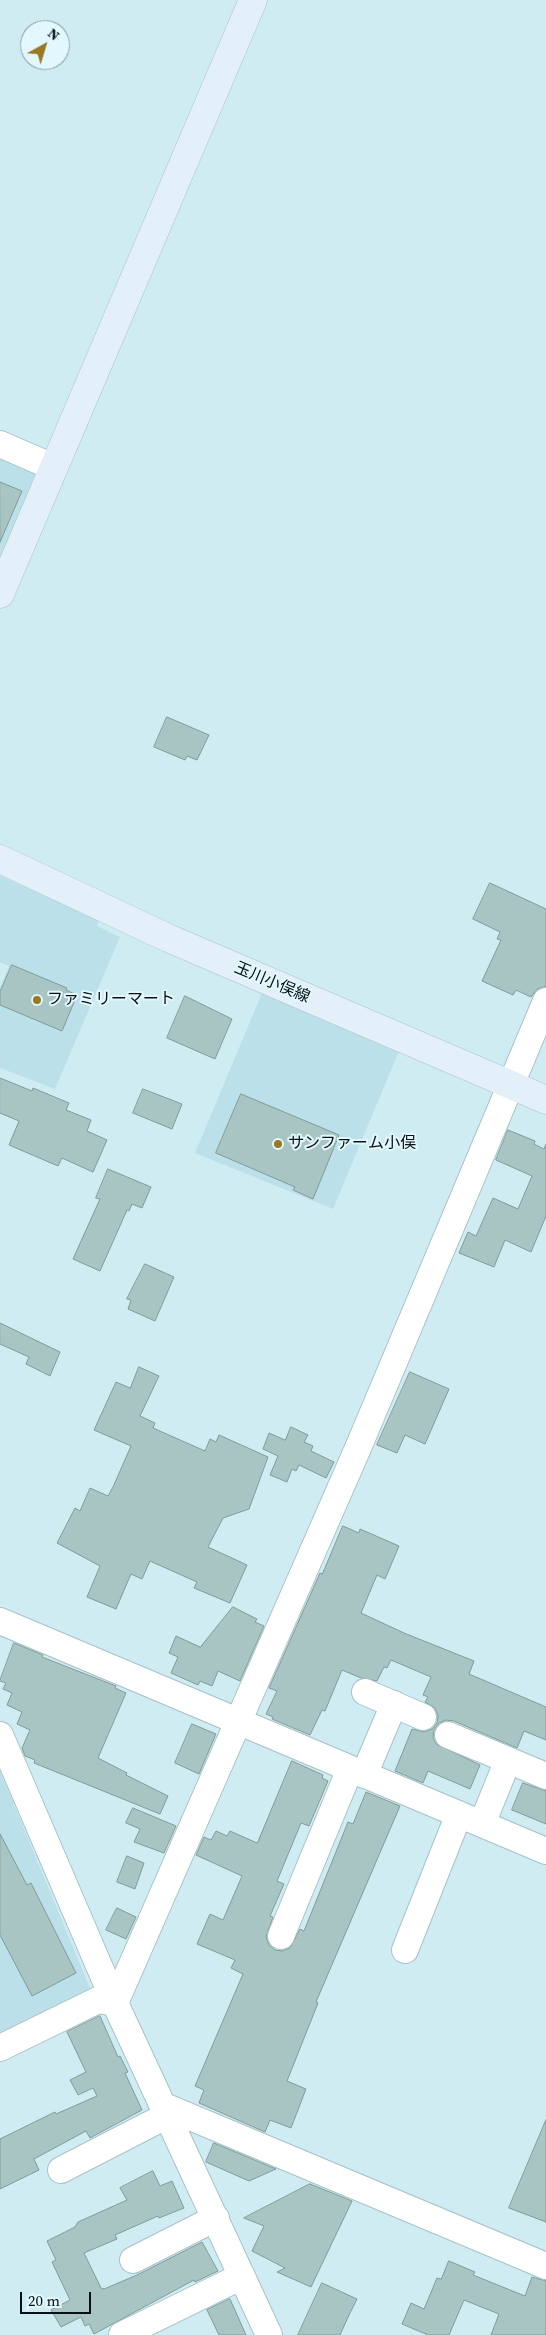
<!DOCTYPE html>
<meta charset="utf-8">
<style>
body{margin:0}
#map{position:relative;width:546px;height:2335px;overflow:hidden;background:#d0ecf3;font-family:"Source Serif 4",serif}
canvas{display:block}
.north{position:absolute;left:20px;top:20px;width:50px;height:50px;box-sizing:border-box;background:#e2f8fe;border:1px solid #8a9ba0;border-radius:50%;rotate:39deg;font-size:14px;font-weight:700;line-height:20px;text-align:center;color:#071013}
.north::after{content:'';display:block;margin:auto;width:18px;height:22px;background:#997a23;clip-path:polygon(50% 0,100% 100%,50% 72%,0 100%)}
.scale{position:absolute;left:20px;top:2292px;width:71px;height:22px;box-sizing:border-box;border:2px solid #071013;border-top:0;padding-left:6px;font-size:15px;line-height:18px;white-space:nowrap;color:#071013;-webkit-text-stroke:4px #e2f8fe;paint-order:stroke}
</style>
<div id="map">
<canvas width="546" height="2335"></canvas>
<div class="north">N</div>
<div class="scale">20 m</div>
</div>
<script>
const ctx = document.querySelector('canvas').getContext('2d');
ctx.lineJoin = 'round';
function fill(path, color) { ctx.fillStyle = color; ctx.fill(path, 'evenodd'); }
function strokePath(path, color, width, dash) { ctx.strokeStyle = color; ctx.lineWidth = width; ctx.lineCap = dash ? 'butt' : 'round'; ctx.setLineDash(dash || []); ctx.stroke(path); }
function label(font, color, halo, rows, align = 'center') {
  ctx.font = font + ' "Source Serif 4","Noto Sans JP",serif'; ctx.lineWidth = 4; ctx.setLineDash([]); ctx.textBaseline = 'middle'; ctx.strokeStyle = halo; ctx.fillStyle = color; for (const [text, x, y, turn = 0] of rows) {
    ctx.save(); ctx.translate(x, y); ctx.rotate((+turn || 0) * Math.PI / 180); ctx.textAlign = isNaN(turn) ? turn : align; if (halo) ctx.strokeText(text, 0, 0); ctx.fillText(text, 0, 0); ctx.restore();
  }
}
fill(new Path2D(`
 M0 453 39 470 0 559Z
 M0 876 99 920 97 926 120 937 55 1089 0 1068V987L9 966 0 962Z
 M262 993 399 1051 333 1209 195 1153Z
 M0 1771 92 1993 0 2038Z`), '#bbe0e9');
const building = new Path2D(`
 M0 482 22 491 0 542Z
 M167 717 209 735 197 760 187 756 185 760 154 747Z
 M490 883 546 909V986L537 989 531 997 516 990 513 995 482 981 501 940 497 939 500 932 473 919Z
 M12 965 67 988 66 990 77 995 62 1031 0 1005V992Z
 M185 996 232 1019 215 1059 167 1038Z
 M0 1078 32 1091 33 1088 69 1103 66 1110 91 1120 87 1131 107 1140 93 1172 62 1158 58 1166 9 1145 19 1121 0 1113Z
 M143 1089 182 1104 172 1129 133 1113Z
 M241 1094 339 1135 313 1199 293 1190 295 1187 216 1153Z
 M508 1130 535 1141 534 1144 544 1149 546 1144V1216L531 1252 505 1240 494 1267 459 1253 468 1232 476 1236 493 1198 518 1209 532 1176 496 1160Z
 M108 1169 151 1187 142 1208 132 1204 129 1211 127 1210 100 1271 73 1259 100 1199 96 1198Z
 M145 1264 174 1277 155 1321 128 1309 131 1300 127 1299Z
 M0 1323 60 1352 50 1376 26 1364 29 1357 0 1344Z
 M139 1367 159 1376 140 1416 155 1423 153 1428 205 1451 210 1439 216 1442 219 1435 268 1457 249 1509 223 1518 208 1547 247 1565 230 1603 194 1588 197 1582 150 1561 142 1579 131 1574 116 1609 87 1597 100 1566 57 1543 75 1508 80 1511 90 1488 108 1496 113 1487 131 1446 94 1430 116 1382 130 1388Z
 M410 1372 449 1389 425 1444 405 1435 397 1453 377 1445Z
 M291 1427 308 1435 304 1442 313 1446 311 1451 334 1462 326 1478 299 1465 296 1471 292 1469 287 1482 270 1475 278 1456 263 1449 269 1433 285 1440Z
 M343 1526 359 1533 360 1529 399 1546 385 1579 377 1575 361 1613 404 1633 474 1661 469 1674 546 1707V1740L524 1731 517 1748 454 1721 446 1720 439 1723 434 1730 433 1737 436 1744 480 1765 470 1789 428 1771 423 1783 395 1771 412 1729 424 1732 432 1729 437 1723 438 1716 435 1708 425 1702 428 1697 423 1695 431 1677 391 1660 387 1668 384 1667 377 1681 361 1678 342 1670 325 1711 322 1710 310 1735 272 1719 273 1717 266 1714 277 1691 269 1688 320 1573 322 1574Z
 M233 1607 257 1619 255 1622 264 1626 240 1681 218 1671 212 1686 200 1681 198 1685 171 1673 178 1657 169 1653 176 1636 200 1647Z
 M14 1643 43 1655 42 1657 116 1686 115 1688 126 1693 98 1758 127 1773 126 1775 168 1796 160 1814 34 1763 35 1760 25 1756 22 1748 30 1730 17 1724 22 1712 7 1705 12 1693 3 1689 6 1683 0 1681Z
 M192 1724 216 1734 199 1774 175 1763Z
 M292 1761 323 1775 322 1778 328 1781 309 1826 301 1823 277 1881 284 1884 270 1916 273 1917 266 1937 269 1945 275 1950 282 1951 290 1948 300 1929 304 1931 348 1822 353 1824 366 1792 400 1806 316 2002 318 2003 287 2081 306 2089 291 2128 270 2120 265 2132 199 2103 204 2090 195 2086 243 1974 231 1968 235 1960 197 1944 210 1914 223 1920 242 1876 196 1855 204 1837 211 1840 216 1831 227 1836 230 1831 257 1843Z
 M523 1783 546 1791V1824L512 1810Z
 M133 1808 176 1826 164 1853 134 1842 140 1829 126 1823Z
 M0 1834 27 1885 31 1883 76 1973 32 1996 0 1935Z
 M127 1856 144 1863 135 1889 117 1882Z
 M117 1908 136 1917 126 1939 106 1930Z
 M100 2016 118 2057 120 2056 128 2072 125 2073 142 2110 90 2138 86 2131 34 2159 39 2170 0 2189V2139L55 2112 56 2114 97 2096 93 2088 78 2095 70 2080 86 2072 67 2032Z
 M546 2120V2222L509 2208Z
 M214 2143 276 2169 249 2181 206 2162Z
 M153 2171 160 2186 172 2181 184 2208 159 2218 158 2216 115 2235 117 2239 84 2253 101 2288 104 2289 137 2275 202 2242 218 2271 195 2282 194 2280 94 2334 89 2324 85 2326 81 2317 61 2327 51 2310 70 2300 52 2262 56 2260 47 2241 75 2227 78 2222 127 2200 120 2188Z
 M310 2184 352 2201 311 2287 277 2272 285 2268 252 2251 264 2226 244 2218Z
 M449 2261 475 2272 473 2275 525 2296 532 2277 546 2281V2335H491L499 2314 464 2300 449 2335H428L402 2324 411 2303 424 2309 437 2278 441 2279Z
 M322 2283 357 2299 349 2315 340 2335H298Z
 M230 2299 246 2335H219L207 2310Z`);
fill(building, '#a9c5c3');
strokePath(building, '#809b98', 1);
const street = new Path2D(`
 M0 444 53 467
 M0 1621 546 1851
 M365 1692 423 1717
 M0 1735 115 2003 269 2335
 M448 1735 546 1776
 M364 1775 394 1704
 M482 1824 508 1760
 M281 1936 350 1769
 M405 1950 459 1814
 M115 2003 358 1448 546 1001
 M0 2048 98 2000 115 2003
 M164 2106 546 2266
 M61 2170 168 2115
 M133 2260 216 2218
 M122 2335 242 2276`);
const secondary = new Path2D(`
 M0 594 253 0
 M0 859 168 938 546 1100`);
strokePath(street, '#a7c2c9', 28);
strokePath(secondary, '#a7c2c9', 29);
strokePath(street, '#fff', 26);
strokePath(secondary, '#e3f0fa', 28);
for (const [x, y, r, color] of [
 [37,1000,5,"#997a23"],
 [278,1144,5,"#997a23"]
]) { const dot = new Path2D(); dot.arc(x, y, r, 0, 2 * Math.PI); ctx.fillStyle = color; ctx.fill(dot); strokePath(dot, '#e2f8fe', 2); }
label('16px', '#071013', '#e2f8fe', [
 ["玉川小俣線",272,983,23]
]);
label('16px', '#071013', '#e2f8fe', [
 ["ファミリーマート",47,1000],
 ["サンファーム小俣",288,1144]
], 'left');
</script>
